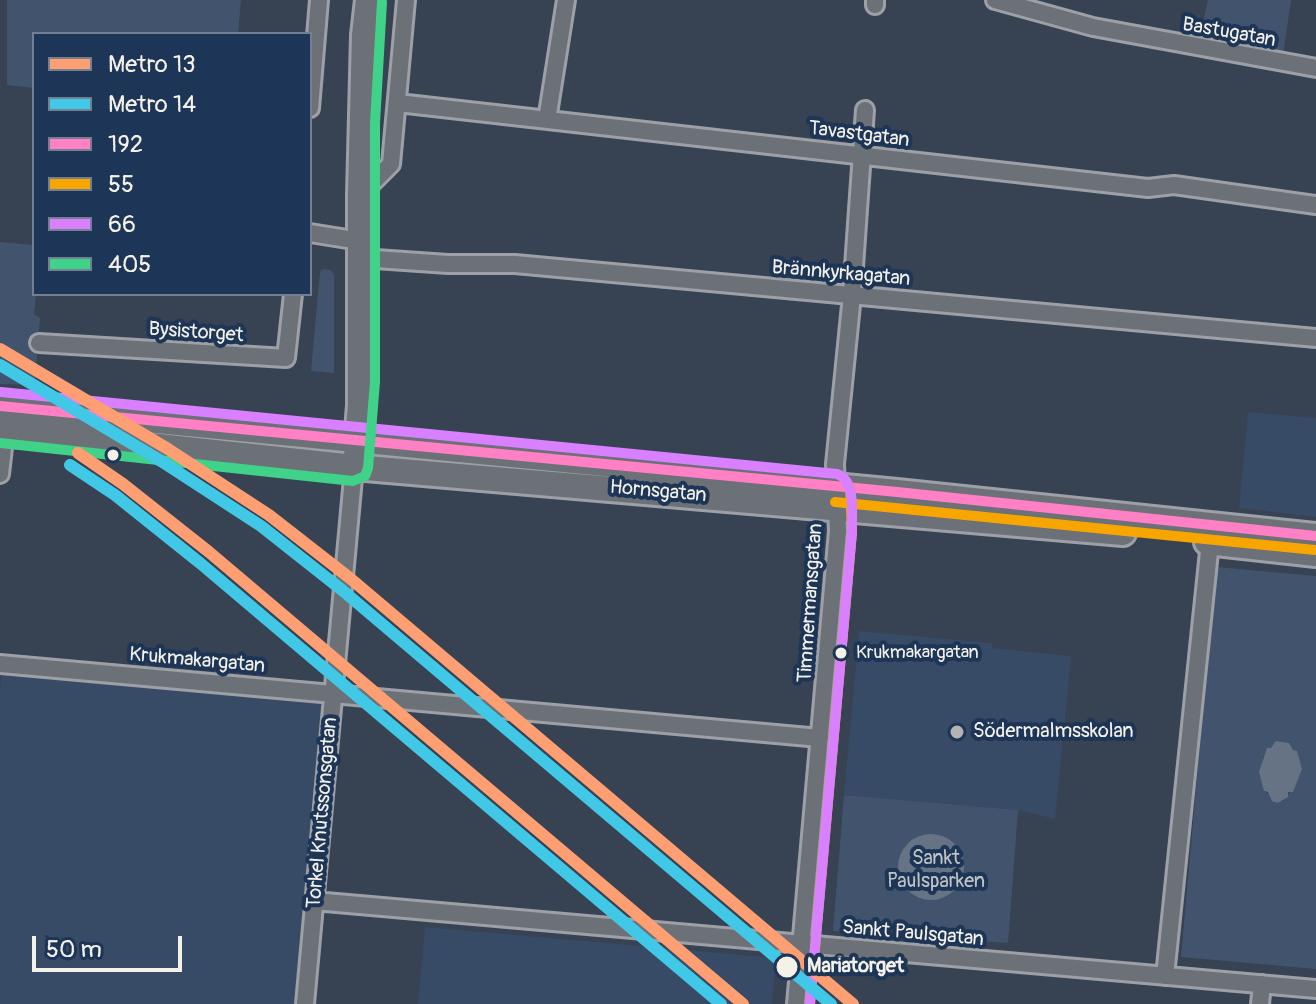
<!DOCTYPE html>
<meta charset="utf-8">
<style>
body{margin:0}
#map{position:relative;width:1316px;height:1004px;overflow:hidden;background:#374253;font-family:Pangolin,sans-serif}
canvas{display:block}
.legend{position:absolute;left:32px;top:32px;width:280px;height:264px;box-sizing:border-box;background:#1d3557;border:2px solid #738091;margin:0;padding:10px 14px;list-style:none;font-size:24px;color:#f4f1e8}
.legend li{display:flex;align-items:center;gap:16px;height:40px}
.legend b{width:40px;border:2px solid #738091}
.scale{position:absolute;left:32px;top:936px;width:150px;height:36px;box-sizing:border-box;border:4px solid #f4f1e8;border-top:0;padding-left:10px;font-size:24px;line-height:28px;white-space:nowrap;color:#f4f1e8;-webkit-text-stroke:6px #1d3557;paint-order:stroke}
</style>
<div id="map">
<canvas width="1316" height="1004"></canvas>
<ul class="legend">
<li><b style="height:10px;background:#fd9f72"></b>Metro 13</li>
<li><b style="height:10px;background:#40c8e6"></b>Metro 14</li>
<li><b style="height:10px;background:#ff80c5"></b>192</li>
<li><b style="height:10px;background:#f7a600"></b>55</li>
<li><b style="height:10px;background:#d880ff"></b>66</li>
<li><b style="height:10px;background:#40d288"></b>405</li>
</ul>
<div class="scale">50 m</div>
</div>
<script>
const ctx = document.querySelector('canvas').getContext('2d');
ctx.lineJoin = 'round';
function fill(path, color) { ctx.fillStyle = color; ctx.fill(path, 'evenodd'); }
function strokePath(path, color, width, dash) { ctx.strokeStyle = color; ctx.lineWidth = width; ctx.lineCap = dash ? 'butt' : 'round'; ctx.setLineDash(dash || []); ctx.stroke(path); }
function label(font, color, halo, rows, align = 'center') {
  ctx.font = font + ' Pangolin,sans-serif'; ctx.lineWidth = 8; ctx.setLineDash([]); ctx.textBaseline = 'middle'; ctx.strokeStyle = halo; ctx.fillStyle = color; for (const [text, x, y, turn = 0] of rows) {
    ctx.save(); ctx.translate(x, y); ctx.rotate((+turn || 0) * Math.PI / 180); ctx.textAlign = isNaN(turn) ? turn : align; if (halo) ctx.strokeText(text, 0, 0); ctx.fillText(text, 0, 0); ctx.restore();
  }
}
fill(new Path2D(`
 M1248 412 1316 418V517L1239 508Z
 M859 631 992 643V648L1071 656 1055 819 1018 810 844 795Z
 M2 668 332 695 305 1004H0V692Z
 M425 927 776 958 772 1004H418Z`), '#374b66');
fill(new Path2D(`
 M7 0H241L238 34H34V88L7 85Z
 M1208 0H1291L1283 55 1199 42Z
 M0 242 34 245 36 294 34 314 40 318 35 380 32 385 0 384Z
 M323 269 330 270 334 274V373L311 371 320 272Z
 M1216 567 1316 576V969L1181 957ZM1271 749 1296 784 1283 801 1264 791 1263 758Z
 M844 795 1018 810 1008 943 833 931Z`), '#42546d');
fill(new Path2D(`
 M1276 741 1289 743 1293 750 1297 751 1302 769 1293 792H1288V797L1278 803 1272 801 1268 792 1264 791 1259 772 1267 748H1271Z
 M898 867a33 33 0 1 1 66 0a33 33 0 1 1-66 0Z`), '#657385');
const street = new Path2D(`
 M995 0 1093 27 1316 68
 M875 5V0
 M398 103 1148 188 1174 185 1316 205
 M310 108 319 0
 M547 120 566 0
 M360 195 391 164 406 0
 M310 233 360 241
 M361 258 448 264H515L1316 338
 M39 343 286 358 293 294
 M0 474 5 430
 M0 664 820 738
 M314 901 1316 989
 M1165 976 1210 542
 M305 1004 354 467
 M796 1004 838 531 835 464 852 295 865 110
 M1260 1004 1262 984`);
const secondary = new Path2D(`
 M0 406 897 492 1316 536
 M0 429 354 467 1123 533
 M356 456 360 405V195L364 35 368 0
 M1207 542 1316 554`);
strokePath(street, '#9da1a7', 22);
strokePath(secondary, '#9da1a7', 30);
strokePath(street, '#6c7177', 16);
strokePath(secondary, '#6c7177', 24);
strokePath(new Path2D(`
 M0 406 897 492 1316 536`), '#ff80c5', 10);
strokePath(new Path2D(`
 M835 502 1315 550
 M810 1004 852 532 850 487`), '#f7a600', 10);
strokePath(new Path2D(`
 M1 392 837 474C857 481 851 514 852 532L810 1004`), '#d880ff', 10);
strokePath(new Path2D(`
 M0 443 353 481 365 476 368 468 375 382V123L382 2`), '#40d288', 10);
strokePath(new Path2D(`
 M0 349 168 449 269 515 351 579 853 1004
 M78 453 123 484 209 552 743 1004`), '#fd9f72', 12);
strokePath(new Path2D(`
 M0 365 161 461 261 526 342 590 831 1004
 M70 465 115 495 200 563 721 1004`), '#40c8e6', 12);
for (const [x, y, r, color] of [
 [113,455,7,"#f4f1e8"],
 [841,653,7,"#f4f1e8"],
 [957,732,8,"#b2b4b4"],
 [787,967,12,"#f4f1e8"]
]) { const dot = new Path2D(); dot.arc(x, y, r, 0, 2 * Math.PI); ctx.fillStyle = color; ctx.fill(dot); strokePath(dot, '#1d3557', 3); }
label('18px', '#f4f1e8', '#1d3557', [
 ["Krukmakargatan",856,653]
], 'left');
label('20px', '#f4f1e8', '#1d3557', [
 ["Bastugatan",1229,33,10],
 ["Tavastgatan",859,135,7],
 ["Brännkyrkagatan",841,274,5],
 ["Bysistorget",196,333,4],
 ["Hornsgatan",658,492,5],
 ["Timmermansgatan",811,603,-86],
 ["Krukmakargatan",197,661,5],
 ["Torkel Knutssonsgatan",323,813,-85],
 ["Sankt Paulsgatan",913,934,5]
]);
label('20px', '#f4f1e8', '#1d3557', [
 ["Södermalmsskolan",973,732]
], 'left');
label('20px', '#bfc3c4', '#1d3557', [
 ["Sankt",936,859],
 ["Paulsparken",936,882]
]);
label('bold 20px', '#f4f1e8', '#1d3557', [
 ["Mariatorget",807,967]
], 'left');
</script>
